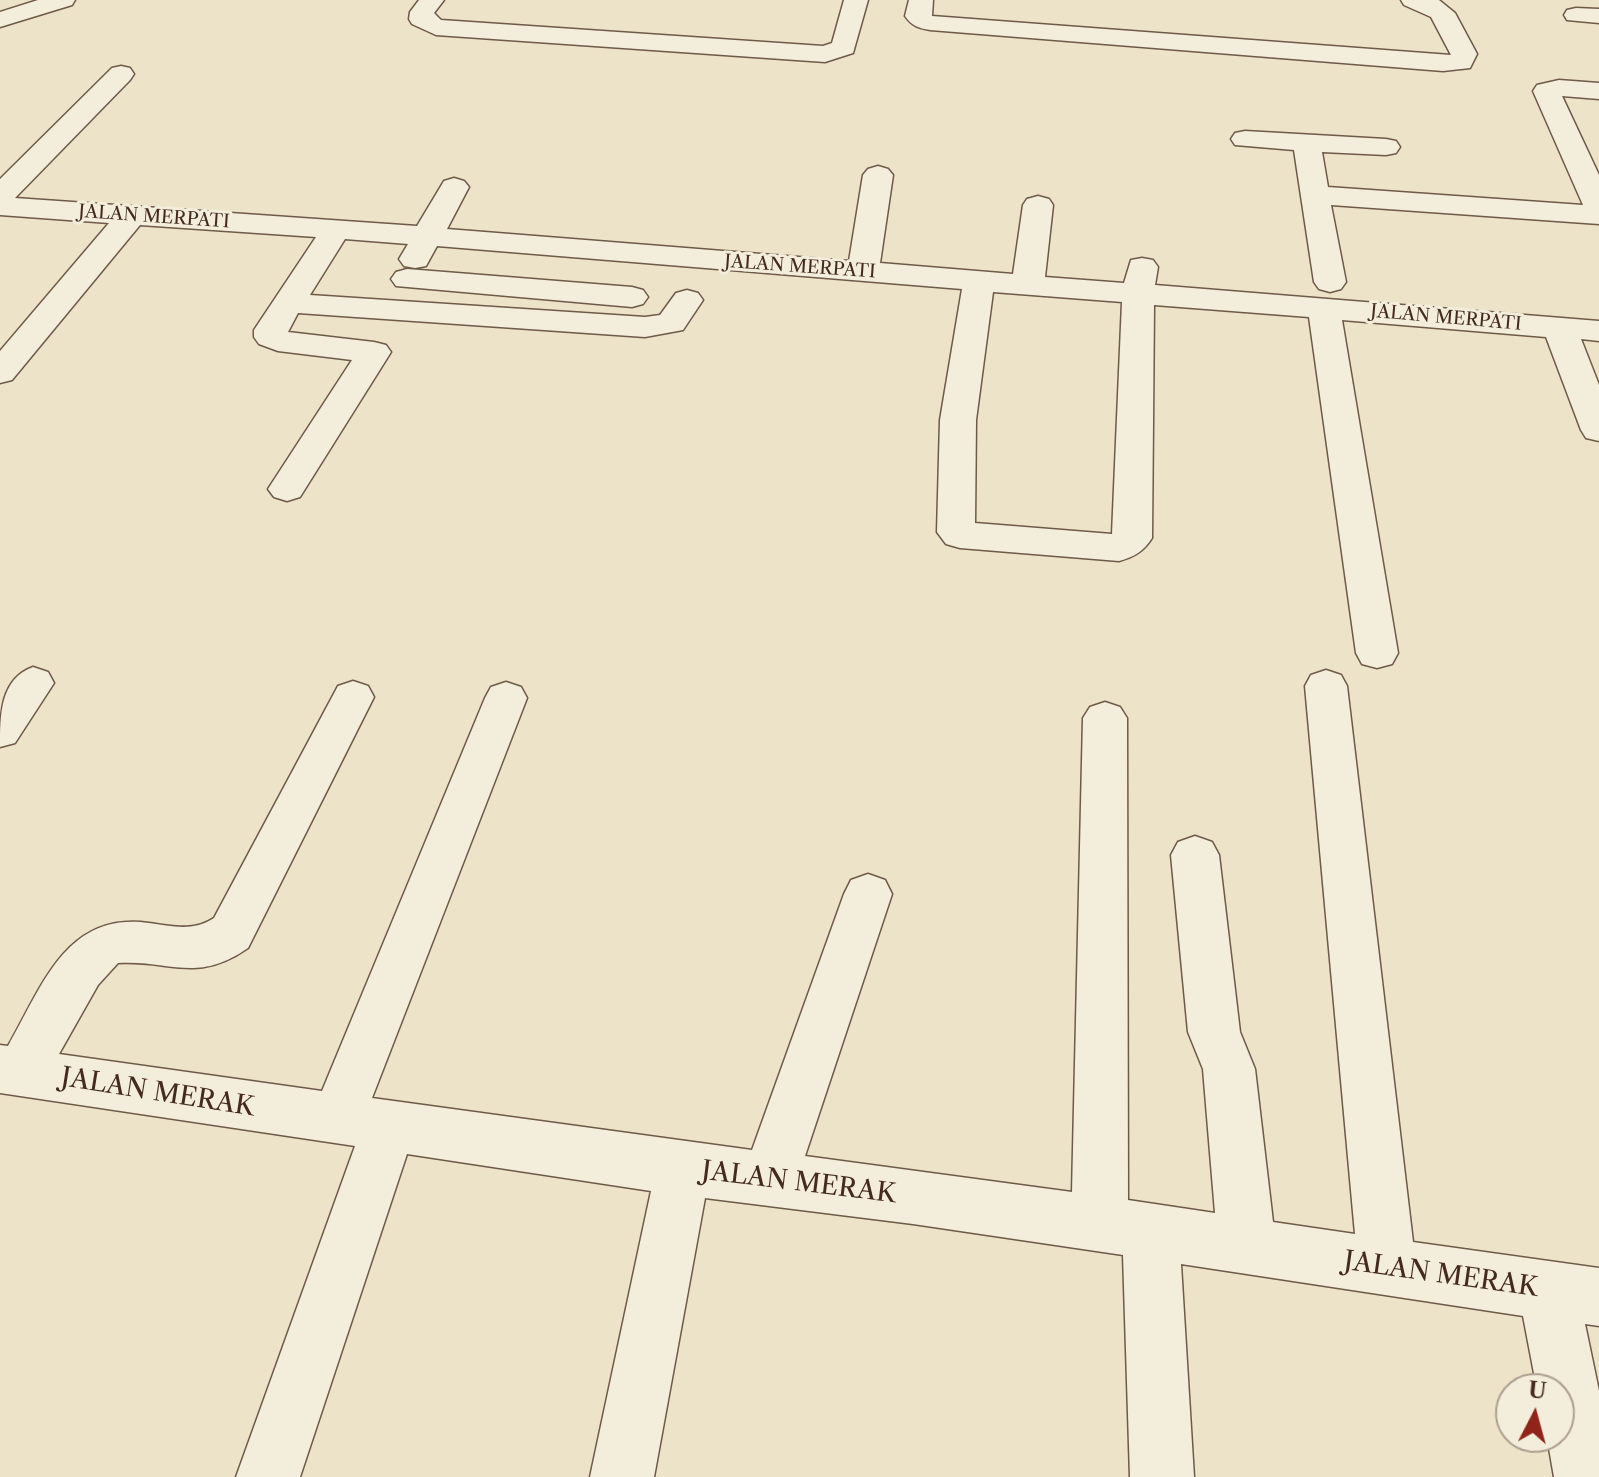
<!DOCTYPE html>
<style>
body{margin:0}
#map{position:relative;width:1599px;height:1477px;overflow:hidden;background:#ede3c8;font-family:"Libre Caslon Text",serif}
canvas{display:block}
.north{position:absolute;left:1495px;top:1373px;width:80px;height:80px;box-sizing:border-box;background:#f3eddb;border:2px solid #ad9f90;border-radius:50%;rotate:6deg;font-size:22px;font-weight:700;line-height:32px;text-align:center;color:#452b1f}
.north::after{content:'';display:block;margin:auto;width:28px;height:36px;background:#8f2418;clip-path:polygon(50% 0,100% 100%,50% 72%,0 100%)}
</style>
<div id="map">
<canvas width="1599" height="1477"></canvas>
<div class="north">U</div>
</div>
<script>
const ctx = document.querySelector('canvas').getContext('2d');
ctx.lineJoin = 'round';
function strokePath(path, color, width, dash) { ctx.strokeStyle = color; ctx.lineWidth = width; ctx.lineCap = dash ? 'butt' : 'round'; ctx.setLineDash(dash || []); ctx.stroke(path); }
function fill(path, color) { ctx.fillStyle = color; ctx.fill(path, 'evenodd'); }
function label(font, color, halo, rows, align = 'center') {
  ctx.font = font + ' "Libre Caslon Text",serif'; ctx.lineWidth = 6; ctx.setLineDash([]); ctx.textBaseline = 'middle'; ctx.strokeStyle = halo; ctx.fillStyle = color; for (const [text, x, y, turn = 0] of rows) {
    ctx.save(); ctx.translate(x, y); ctx.rotate((+turn || 0) * Math.PI / 180); ctx.textAlign = isNaN(turn) ? turn : align; if (halo) ctx.strokeText(text, 0, 0); ctx.fillText(text, 0, 0); ctx.restore();
  }
}
const minor = new Path2D(`
 M38 0H75L72 5 0 27V12Z
 M419 0H444L434 13 441 20 823 46 832 43 844 0H868L853 53 825 62 436 35 412 24 409 19 410 12Z
 M909 0H933L932 16 1451 55 1431 17 1404 5 1401 0H1439L1455 13 1477 54 1470 68 1443 71 930 30C918 28 912 26 905 16Z
 M1576 8 1599 9V23L1567 20 1564 15 1567 10Z
 M121 66 130 68 134 74 130 80 15 198 417 226 444 181 454 178 464 181 469 187 447 229 849 261 863 175 868 169 878 166 888 169 893 175 880 263 1013 274 1023 205 1027 199 1038 196 1049 199 1053 205 1045 277 1124 283 1131 260 1142 258 1153 260 1158 267 1155 285 1599 321V341L1581 339 1599 385V441L1586 438 1581 430 1546 337 1342 320 1398 653 1392 664 1377 668 1362 664 1356 653 1309 317 1154 305 1152 538C1144 551 1134 557 1119 561L960 548 946 544 937 532 940 420 962 289 437 246 426 266 415 268 404 266 399 259 408 244 345 239 310 295 645 317 660 315 676 293 687 290 698 293 703 300 683 330 645 337 298 313 288 332 374 342 386 345 391 352 300 497 287 501 274 497 268 489 352 360 278 351 259 344 254 337V330L316 237 140 225 12 380 0 383V351L109 223 0 215V179L112 68ZM993 292 1122 302 1112 534 975 523 976 420Z
 M1559 80 1599 83V99L1562 96 1599 175V224L1331 205 1346 282 1341 289 1330 292 1319 289 1314 282 1294 150 1235 145 1231 139 1235 133 1245 131 1386 139 1396 141 1400 147 1396 153 1386 155 1322 152 1328 187 1583 205 1533 91 1537 85Z
 M407 269 632 287 643 290 648 297 643 304 632 307 396 286 391 279 396 272Z
 M33 667 48 672 54 683 15 743 0 747C0 715 0 679 33 667Z
 M1326 670 1341 675 1347 686 1413 1242 1599 1268V1326L1585 1324 1599 1391V1477H1554L1547 1437H1559V1389H1537L1523 1316 1181 1264 1194 1477H1130L1123 1255 913 1224 705 1198 654 1477H590L651 1191 407 1154 300 1477H236L355 1146 0 1093V1045L8 1046C42 987 66 911 149 923 172 926 193 932 214 918L338 686 353 681 368 686 374 697 248 948C196 984 172 960 118 963L98 985 59 1054 322 1091 485 698 491 687 506 682 521 687 527 698 372 1098 752 1150 844 894 851 880 868 874 885 880 892 894 805 1156 1072 1192 1083 718 1090 707 1105 702 1120 707 1127 718 1128 1200 1215 1213 1203 1069 1188 1032 1171 855 1178 842 1195 836 1212 842 1219 855 1240 1032 1255 1069 1273 1222 1355 1234 1305 686 1311 675Z`);
strokePath(minor, '#6f5949', 3);
fill(minor, '#f3eddb');
label('18px', '#452b1f', '#f3eddb', [
 ["JALAN MERPATI",154,217,4],
 ["JALAN MERPATI",800,267,4],
 ["JALAN MERPATI",1446,318,5]
]);
label('26px', '#452b1f', '#f3eddb', [
 ["JALAN MERAK",158,1093,9],
 ["JALAN MERAK",799,1183,7],
 ["JALAN MERAK",1441,1275,8]
]);
</script>
